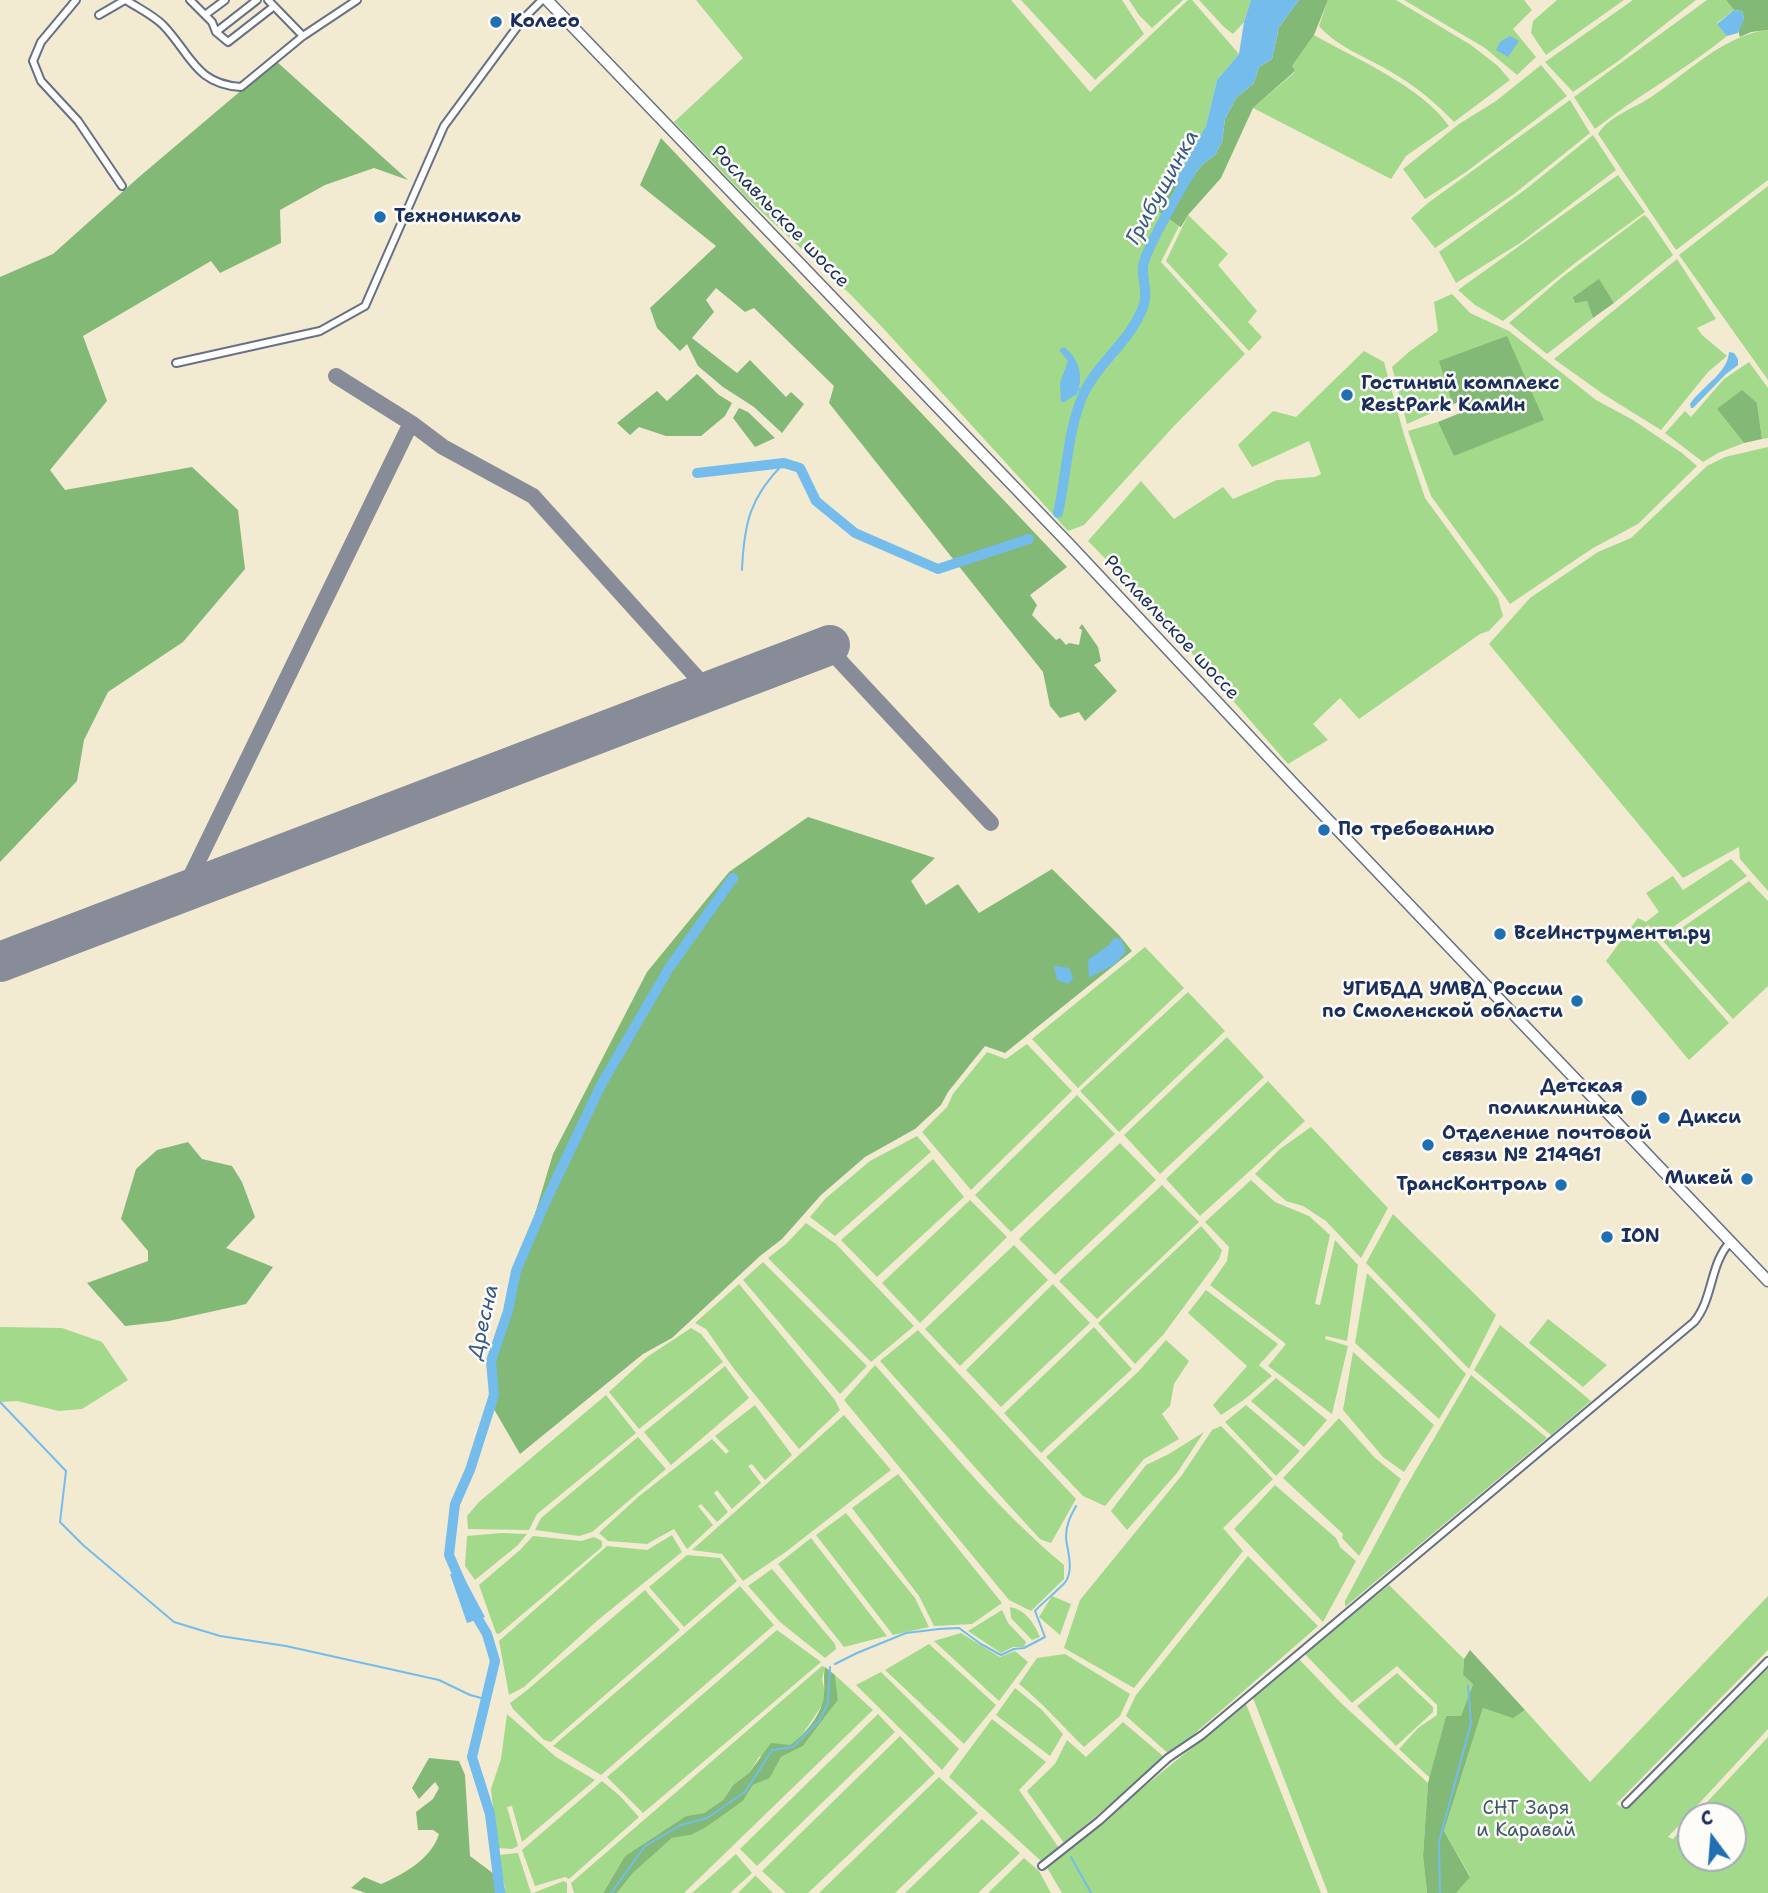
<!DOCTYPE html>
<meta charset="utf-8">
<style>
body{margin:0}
#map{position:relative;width:1768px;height:1893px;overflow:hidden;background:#f3ead2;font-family:"Shantell Sans",sans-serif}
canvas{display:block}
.north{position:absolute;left:1677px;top:1802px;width:70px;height:70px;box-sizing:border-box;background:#fdfcf7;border:2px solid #a3aaba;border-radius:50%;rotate:344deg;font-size:19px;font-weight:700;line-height:28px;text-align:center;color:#1b2f5e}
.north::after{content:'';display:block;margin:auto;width:24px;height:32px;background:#1f6fb2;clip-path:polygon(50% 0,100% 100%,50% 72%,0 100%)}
</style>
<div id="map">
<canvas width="1768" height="1893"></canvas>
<div class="north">С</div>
</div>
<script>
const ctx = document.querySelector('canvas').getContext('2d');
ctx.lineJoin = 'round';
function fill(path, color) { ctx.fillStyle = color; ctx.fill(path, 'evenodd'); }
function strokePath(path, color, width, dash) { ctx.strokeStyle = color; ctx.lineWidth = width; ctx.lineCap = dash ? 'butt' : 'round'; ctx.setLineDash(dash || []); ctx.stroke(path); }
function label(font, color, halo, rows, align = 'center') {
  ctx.font = font + ' "Shantell Sans",sans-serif'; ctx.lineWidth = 5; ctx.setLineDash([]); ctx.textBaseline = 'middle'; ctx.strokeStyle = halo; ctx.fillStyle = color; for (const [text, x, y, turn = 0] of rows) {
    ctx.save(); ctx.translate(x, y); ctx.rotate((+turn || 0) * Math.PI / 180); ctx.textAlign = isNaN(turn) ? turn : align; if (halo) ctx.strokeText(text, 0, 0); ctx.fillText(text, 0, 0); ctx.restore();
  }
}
fill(new Path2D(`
 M696 0H1011L1090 92 1188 0H1192L1239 54 1217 80 1206 126 1199 141 1176 180 1152 207 1179 226 1161 262 1245 354 1174 426 1084 525 1068 531 882 327 850 294 748 199 674 122 743 58Z
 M1021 0H1122L1144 34 1095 80Z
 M1129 0H1183L1152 28 1139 15Z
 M1199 0H1251L1244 22 1233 34 1224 27Z
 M1328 0H1396L1471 45 1498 66 1510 80 1454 122C1438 105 1419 89 1398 76 1372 59 1339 49 1319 26Z
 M1404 0H1524L1532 10 1513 29 1536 57 1517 75 1485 48Z
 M1557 0H1624L1546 55 1531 33 1533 21Z
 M1633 0H1696L1617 62 1573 92 1545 62Z
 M1707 0H1726L1734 10 1717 23 1727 36C1685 70 1637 96 1595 129L1574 97Z
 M1768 30V180L1676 250 1598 134C1609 116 1635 108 1651 97 1688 73 1723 35 1768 30Z
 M1314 35C1356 59 1421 86 1449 126L1406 156 1391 179 1253 108 1295 72 1292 66Z
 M1541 65 1567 96 1466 172 1425 199 1403 169 1459 124 1496 101Z
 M1570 100 1590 133 1514 194 1435 248 1411 218 1428 203Z
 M1593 135 1616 170 1520 243 1456 283 1439 252 1526 189Z
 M1618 175 1645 212 1579 260 1503 321 1475 305 1458 290Z
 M1768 186V380L1679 255Z
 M1188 215 1228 254 1218 265 1257 311 1248 322 1262 337 1249 351 1166 261Z
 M1644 215 1648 218 1673 255 1614 303 1599 280 1574 296 1575 302 1587 301 1593 318 1547 354 1509 323 1561 278Z
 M1677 259 1716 319 1697 328 1702 335 1727 356 1708 372 1661 430 1603 394 1554 359Z
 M1452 294 1470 313 1509 331 1596 400 1633 420 1682 453 1697 466 1638 524 1593 548 1510 604 1431 496 1408 431 1438 422 1455 456 1507 337 1451 400 1434 412 1407 424 1392 367 1410 351 1438 331 1434 302Z
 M1364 351 1384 362 1404 435 1425 498 1498 598 1503 616 1489 631 1480 634 1359 719 1340 698 1313 724 1328 740 1288 764 1142 596 1088 541 1141 481 1174 519 1223 487 1233 499 1277 480 1315 477 1321 474 1309 441 1252 467 1238 445 1273 411 1296 417Z
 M1749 362 1768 388V438L1762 439 1757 403 1717 409 1744 443 1718 453 1703 462 1665 433 1685 411 1691 417 1724 379Z
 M1768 447V891L1740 859 1739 847 1683 878 1489 644 1530 598 1598 552 1631 538 1707 466 1725 457Z
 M1731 859 1747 876 1660 936 1648 925 1645 928 1729 1023 1689 1060 1606 961 1638 918 1646 922 1659 912 1646 893 1673 876 1683 890Z
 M1749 881 1768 901V986L1733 1019 1663 941Z
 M1145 947 1184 988 1078 1088 1032 1039Z
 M1188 992 1225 1031 1119 1132 1080 1091Z
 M1227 1037 1264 1077 1160 1174 1124 1135Z
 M1027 1044 1072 1091 971 1190 922 1132 947 1107 953 1094 987 1052 1006 1059Z
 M1268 1081 1305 1121 1200 1216 1166 1179Z
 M1077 1095 1115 1134 1011 1232 975 1195Z
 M1311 1127 1388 1208 1361 1258 1326 1221 1303 1206 1286 1201 1255 1174 1280 1149Z
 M917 1136 931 1152 835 1236 810 1217 826 1198 870 1161Z
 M1120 1143 1156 1180 1055 1275 1019 1239Z
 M933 1159 964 1197 877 1277 841 1240Z
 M1251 1180 1275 1202 1309 1216 1330 1235 1315 1304 1320 1305 1335 1240 1358 1265 1347 1341 1326 1336 1325 1339 1348 1346 1332 1414 1268 1366 1286 1344 1210 1285 1227 1261 1229 1247 1205 1222Z
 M1162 1185 1199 1222 1097 1319 1059 1281Z
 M970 1200 1007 1237 920 1323 882 1283Z
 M1393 1214 1496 1315 1469 1369 1366 1263Z
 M806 1223 836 1244 914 1326 871 1362 768 1258 786 1244Z
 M1201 1226 1222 1250 1219 1259 1163 1335 1135 1364 1098 1323Z
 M1014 1245 1048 1280 960 1366 925 1329Z
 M763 1262 867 1366 840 1394 743 1280Z
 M1367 1273 1466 1374 1439 1419 1355 1343Z
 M739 1284 835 1400 840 1410 799 1449 734 1369 706 1329 695 1323Z
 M1053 1284 1090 1323 1001 1407 966 1370Z
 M1206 1290 1278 1344 1259 1365 1272 1376 1245 1399 1221 1415 1213 1405 1247 1366 1188 1313Z
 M1548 1319 1607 1365 1583 1387 1529 1343Z
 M1500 1325 1591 1401 1551 1435 1474 1370Z
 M0 1327 62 1328 102 1342 128 1380 82 1409 59 1411 17 1401 0 1402Z
 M1094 1327 1132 1369 1041 1453 1004 1413Z
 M691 1328 701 1334 723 1362 639 1429 609 1392 647 1357Z
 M918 1330 1076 1499 1051 1543 1040 1539 1006 1502 880 1361Z
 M1166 1340 1189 1361 1174 1384 1170 1406 1162 1414 1179 1439 1144 1459 1105 1506 1083 1496 1046 1457 1139 1371Z
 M1353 1352 1434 1425 1404 1472 1383 1457 1343 1410Z
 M875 1365C936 1433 994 1507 1064 1565V1579L1031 1611 1009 1600 844 1400Z
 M725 1366 749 1398 671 1465 644 1432Z
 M1471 1375 1547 1438 1345 1607V1601L1403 1492Z
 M1276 1378 1327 1420 1304 1447 1251 1401Z
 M606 1395 636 1433 537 1514 529 1530 468 1529 467 1516 479 1502Z
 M755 1405 792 1455 765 1480 752 1464 748 1466 761 1483 732 1509 717 1490 714 1493 728 1512 717 1522 701 1504 698 1506 713 1525 687 1549 674 1529 647 1544 608 1541 599 1533 638 1497 712 1439 726 1454 729 1451 715 1436Z
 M1246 1405 1300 1451 1276 1476 1225 1422Z
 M844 1415 891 1470 787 1551 743 1581 722 1554 692 1550Z
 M1339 1418 1375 1458 1401 1479 1359 1556 1342 1538 1343 1534 1283 1478Z
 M1221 1426 1273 1479 1223 1528 1243 1551 1134 1688 1064 1648 1080 1600 1182 1475 1212 1430Z
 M1204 1432 1177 1473 1127 1530 1111 1511 1146 1465 1169 1454Z
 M638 1437 666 1469 592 1532 579 1536 535 1530 541 1518Z
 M898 1474 1002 1603 972 1624 934 1626 919 1596 852 1508Z
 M1275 1485 1336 1538 1340 1547 1356 1561 1323 1622 1234 1529Z
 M846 1513 915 1598 929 1627 893 1635 816 1535Z
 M501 1533 527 1534 518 1545 475 1580 465 1566 467 1536Z
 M672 1535 682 1552 598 1620 524 1687 509 1695 499 1641 607 1546 647 1550Z
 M533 1536 581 1541 594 1537 602 1541V1547L499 1634 496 1633 479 1585 520 1550Z
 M811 1538 887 1636 844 1647 778 1564Z
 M687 1555 720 1558 737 1581 684 1627 649 1587Z
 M1248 1556 1318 1626 1170 1755 1126 1716 1136 1695Z
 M772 1569 835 1644 836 1649 825 1658 780 1622 748 1586Z
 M1389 1585 1464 1659 1463 1675 1473 1684 1461 1717 1446 1716 1430 1778 1399 1749 1418 1728 1437 1715V1705L1397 1666 1352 1703 1304 1653Z
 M740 1586 774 1625 601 1775 553 1746Z
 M645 1590 680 1630 551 1742 544 1740 513 1709 510 1703 526 1691Z
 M1052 1596 1071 1604 1060 1635 1039 1617Z
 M1768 1596V1650L1616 1804 1623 1808 1768 1660V1729L1668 1837 1673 1839 1691 1819V1858H1733V1816H1694L1768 1737V1893H1456L1470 1876 1444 1831 1483 1708 1513 1717 1525 1710 1590 1782Z
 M1010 1607C1026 1610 1034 1623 1040 1637L1032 1640 1011 1618Z
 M1002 1610 1008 1623 1026 1642 1024 1647H1013L1001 1653 968 1631Z
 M777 1630 821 1662 643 1813 607 1777Z
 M961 1633 1000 1657 1015 1651 1028 1662 999 1701 934 1641Z
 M929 1644 996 1705 964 1744 885 1670Z
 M1065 1654 1130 1694 1120 1716 1084 1747C1062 1726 1043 1703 1019 1684L1037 1658Z
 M1298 1658 1340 1702 1428 1783 1423 1856 1427 1893H1328L1253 1698Z
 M822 1666 825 1667 822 1679 825 1692 823 1704 800 1738 790 1746 759 1757 749 1773 733 1785 723 1800 704 1813 686 1816 625 1856 603 1893H574L571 1883Z
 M881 1672 959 1749 942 1770 856 1685Z
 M1397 1673 1433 1707V1712L1396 1746 1357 1706Z
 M835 1675 873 1710 684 1893H617L633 1873 672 1838 691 1835 705 1828 743 1801 753 1785 770 1778 781 1757 803 1746 838 1700Z
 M1015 1688 1042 1710 1063 1734 1050 1756 996 1715Z
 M1246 1704 1321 1893H1062L1046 1866Z
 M507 1714 556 1757 595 1780 522 1842 512 1806 507 1807 518 1846 512 1849 497 1848 491 1789 501 1759Z
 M878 1714 895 1732 757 1866 740 1849Z
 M992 1719 1046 1762 1019 1790 1059 1848 1041 1861 949 1777Z
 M1123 1722 1163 1756V1760L1064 1843 1027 1791 1055 1764 1067 1740 1086 1757Z
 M900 1736 935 1773 808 1893H786L762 1871Z
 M939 1777 978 1813 895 1893H819Z
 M602 1781 620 1796 639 1817 569 1879 565 1877 535 1886 522 1850Z
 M982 1819 1020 1853 978 1893H905Z
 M518 1853 531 1893H506L498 1855Z
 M736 1854 752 1873 730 1893H692Z
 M1024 1858 1039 1871 1051 1893H988Z
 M756 1876 773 1893H738L755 1876Z
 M564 1881 567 1883V1893H533Z`), '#a3d98a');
fill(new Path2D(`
 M1299 0H1328L1314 35 1292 66 1295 71 1253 108 1221 178 1188 215 1181 227 1179 226 1152 207 1176 180 1186 184 1203 164 1215 155 1222 142 1225 119 1236 98 1254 83 1259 67 1272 59 1279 27Z
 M1726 0H1768V30L1751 32 1740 37C1737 30 1740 25 1744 19L1742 11 1734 10Z
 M276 61 408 180 374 168 325 185 280 210 281 243 220 273 211 261 83 336 107 401 50 470 65 490 192 467 238 510 245 569 183 642 108 692 84 740 77 781 0 862V277L53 254 139 177Z
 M661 138 1067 567 1030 595 1037 605 1032 615 1056 640 1060 638 1066 645 1069 643 1079 645 1082 630 1079 628 1082 624 1098 647 1101 661 1094 665 1117 691 1085 721 1079 712 1060 718 1050 706 1043 672 829 403 834 386 754 308 745 312 716 288 706 300 714 312 692 338 737 373 750 360 786 397 791 392 804 404 782 433 754 407 723 387 698 366 687 344 680 351 657 328 650 308 716 246 640 185Z
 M1599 279 1614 303 1593 318 1587 301 1575 303 1573 297Z
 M1507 336 1544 420 1454 456 1438 422 1470 409 1466 399 1434 412 1451 399 1439 361Z
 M697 374 719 395 732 403 725 416 701 436H666L639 427 630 435 617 423 657 391 667 401Z
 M1742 390 1757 403 1762 439 1744 443 1717 409Z
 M739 408 748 412 775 438 755 447 733 418Z
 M808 817 935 858 911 881 926 905 958 884 979 913 1052 869 1119 935 1132 951 1005 1053 985 1046 948 1092 941 1105 915 1129 865 1157 821 1195 782 1239 760 1256 672 1338 643 1354 520 1454 488 1399 504 1317 553 1154 647 972 729 872Z
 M188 1142 202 1159 232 1166 242 1182 255 1217 226 1248 273 1267 246 1304 169 1321 125 1326 87 1283 148 1261V1251L121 1219 136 1169 157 1150Z
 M1470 1650 1525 1710 1513 1718 1483 1708 1444 1831 1470 1877 1456 1893H1427L1423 1856 1428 1783 1446 1716H1461L1473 1684 1463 1675 1464 1659Z
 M825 1667 835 1675 838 1700 803 1746 781 1757 770 1778 753 1785 743 1801 705 1828 691 1835 672 1838 633 1873 617 1893H603L625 1856 686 1816 704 1813 723 1800 733 1785 749 1773 771 1743 790 1745C804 1736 823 1713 824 1695 825 1685 823 1677 825 1667Z
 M429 1758 459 1761 465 1775 470 1856 502 1880 506 1893H366L351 1888 364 1877 381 1884C403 1875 432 1858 439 1834L433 1830H418L416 1812 433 1799 439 1788 435 1782 419 1799 412 1788Z`), '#82b976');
fill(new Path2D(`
 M1251 0H1299L1279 27 1272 59 1259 67 1254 83 1236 98 1225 119 1222 142 1215 155 1203 164 1186 184 1176 180 1206 126 1217 80 1239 54 1244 22Z
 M1734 10 1742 11 1744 19 1738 33 1727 36 1717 24Z
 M1510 36 1519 41 1508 57 1496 50 1500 42Z
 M1064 347C1079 358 1084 376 1077 394L1064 402H1061L1060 383 1068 361 1059 350Z
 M1729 352 1734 353 1738 359V365L1726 374 1693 408H1691L1690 404C1701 387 1728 373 1729 352Z
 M1114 938 1121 939 1126 952 1115 964 1089 978 1088 960 1110 944Z
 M1058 966 1069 968 1073 978 1069 984 1057 980 1054 967Z
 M450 1574H462L485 1617 467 1623Z`), '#74bcec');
strokePath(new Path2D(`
 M1078 389 1084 392
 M742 570C744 523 750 497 784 463
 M0 1402 66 1471 60 1522 83 1545 174 1622 220 1636 286 1646 439 1680 470 1695 485 1699
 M835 1664 857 1653 906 1633 939 1629 959 1628 981 1644 1001 1655 1014 1649 1024 1648 1045 1637 1035 1611C1040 1605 1064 1585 1066 1581 1074 1568 1067 1550 1066 1537 1066 1525 1070 1517 1076 1506
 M1071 1857 1091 1893
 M611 1893 645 1846 681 1825 707 1818 745 1792 772 1750 793 1747 819 1721 828 1703 830 1667
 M1440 1893 1439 1842 1471 1723 1468 1686`), '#74bcec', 2);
strokePath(new Path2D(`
 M697 473 784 463 800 468 816 501 855 533 938 569 1029 539
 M1058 513C1067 474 1067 430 1084 393 1099 361 1133 339 1144 304 1148 293 1142 279 1143 267 1143 254 1182 186 1191 172
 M462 1585 449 1555 455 1504 470 1470 494 1395 491 1361 508 1311 516 1271 544 1205 601 1085 669 968 733 878
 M471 1607 487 1634 495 1661 472 1757 490 1814 500 1893`), '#74bcec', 10);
strokePath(new Path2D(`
 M336 376 411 423 443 447 533 496 709 691
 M826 646 991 823
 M183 892 411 423`), '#878c98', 16);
strokePath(new Path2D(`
 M0 962 830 645`), '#878c98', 40);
const minor = new Path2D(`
 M76 0 41 42 33 61 41 81 78 121 122 186
 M126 0C138 8 153 15 163 25 191 54 195 84 241 87L303 36 357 0
 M190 0 212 22 216 32 228 42 273 7
 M268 0 303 36
 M99 15 125 0
 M205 15 225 0
 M216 32 257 0
 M176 363 320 331 365 306 444 126 523 19 542 0
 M1626 1804 1768 1661
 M1042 1866 1099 1821 1168 1758 1202 1735 1694 1322C1714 1298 1709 1264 1731 1241`);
const primary = new Path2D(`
 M547 0 1070 545 1292 782 1768 1281`);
strokePath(minor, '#677087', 10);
strokePath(primary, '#677087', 13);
strokePath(minor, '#fff', 6);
strokePath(primary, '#fff', 10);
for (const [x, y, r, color] of [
 [496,22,7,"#1f6fb2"],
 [380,217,7,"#1f6fb2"],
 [1347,395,7,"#1f6fb2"],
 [1324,830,7,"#1f6fb2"],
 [1500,934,7,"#1f6fb2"],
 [1577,1001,7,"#1f6fb2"],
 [1639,1098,9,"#1f6fb2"],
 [1664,1118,7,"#1f6fb2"],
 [1428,1145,7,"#1f6fb2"],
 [1747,1179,7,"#1f6fb2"],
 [1561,1185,7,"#1f6fb2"],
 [1607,1237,7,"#1f6fb2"]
]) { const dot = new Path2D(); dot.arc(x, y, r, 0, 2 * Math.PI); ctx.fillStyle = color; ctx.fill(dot); strokePath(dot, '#fdfcf7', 2.5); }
label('bold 19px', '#1b2f5e', '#fdfcf7', [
 ["Колесо",510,22],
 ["Технониколь",394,217],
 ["Гостиный комплекс",1361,384],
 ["RestPark КамИн",1361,406],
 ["По требованию",1338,830],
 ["ВсеИнструменты.ру",1514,934],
 ["УГИБДД УМВД России",1563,990,"right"],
 ["по Смоленской области",1563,1012,"right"],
 ["Детская",1623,1087,"right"],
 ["поликлиника",1623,1109,"right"],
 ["Дикси",1678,1118],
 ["Отделение почтовой",1442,1134],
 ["связи № 214961",1442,1156],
 ["Микей",1733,1179,"right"],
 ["ТрансКонтроль",1547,1185,"right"],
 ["ION",1621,1237]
], 'left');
label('19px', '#1b2f5e', '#fdfcf7', [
 ["Рославльское шоссе",780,217,46],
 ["Рославльское шоссе",1171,628,47]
]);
label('19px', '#3d5a69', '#fdfcf7', [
 ["СНТ Заря",1526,1809],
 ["и Каравай",1526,1831]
]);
label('italic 21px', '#365989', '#fdfcf7', [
 ["Грибущинка",1163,188,-61],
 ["Дресна",484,1322,-77]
]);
</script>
